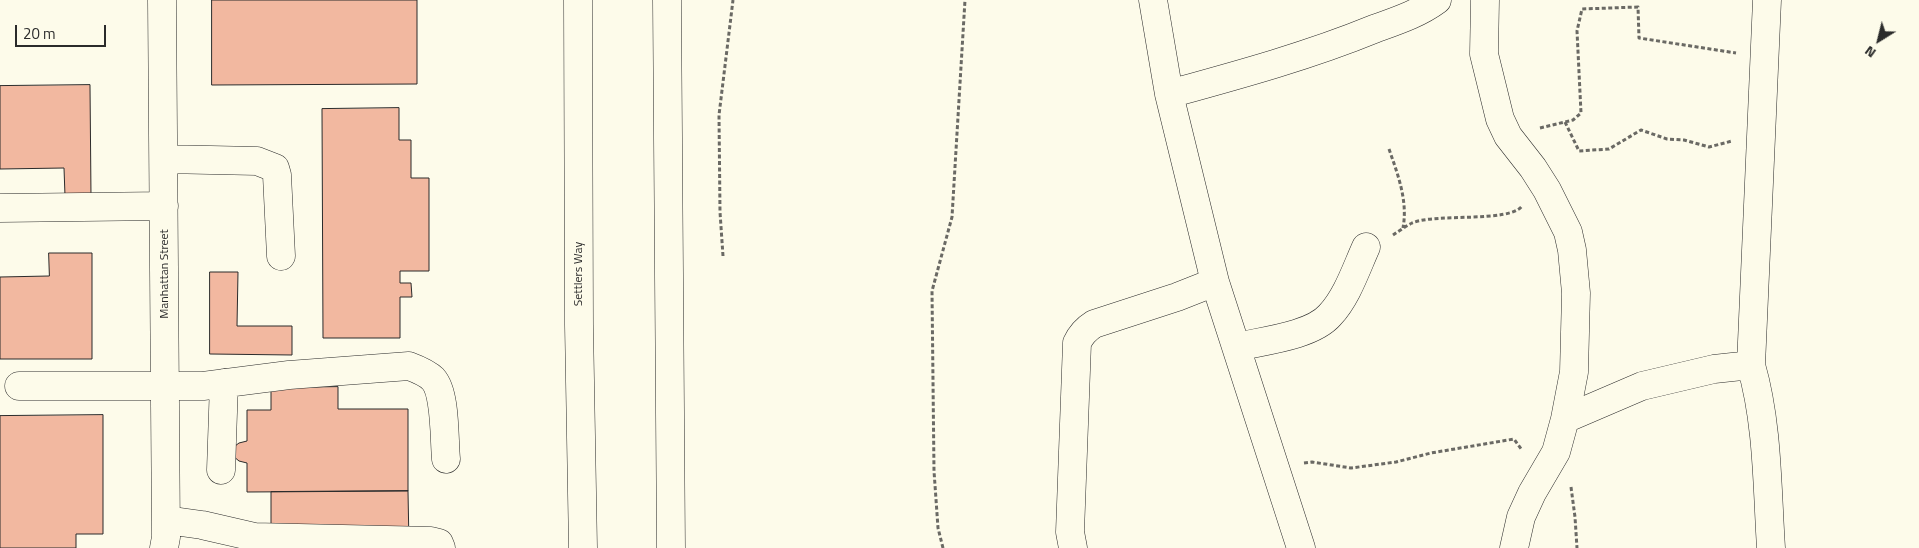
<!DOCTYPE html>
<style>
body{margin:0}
#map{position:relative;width:1919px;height:548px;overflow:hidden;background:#fdfbea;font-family:"Titillium Web",sans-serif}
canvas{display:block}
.north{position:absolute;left:1854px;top:15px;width:50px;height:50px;-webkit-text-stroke:4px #fdfbea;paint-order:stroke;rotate:216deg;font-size:14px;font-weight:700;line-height:20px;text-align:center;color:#2b2b2b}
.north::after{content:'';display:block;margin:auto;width:18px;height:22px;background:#2b2b2b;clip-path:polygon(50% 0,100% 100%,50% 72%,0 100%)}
.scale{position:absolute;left:15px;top:25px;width:91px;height:22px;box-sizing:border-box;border:2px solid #2b2b2b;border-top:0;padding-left:6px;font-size:15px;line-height:18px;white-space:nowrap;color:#2b2b2b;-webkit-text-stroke:4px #fdfbea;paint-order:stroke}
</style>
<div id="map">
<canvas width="1919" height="548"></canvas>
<div class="north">N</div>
<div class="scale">20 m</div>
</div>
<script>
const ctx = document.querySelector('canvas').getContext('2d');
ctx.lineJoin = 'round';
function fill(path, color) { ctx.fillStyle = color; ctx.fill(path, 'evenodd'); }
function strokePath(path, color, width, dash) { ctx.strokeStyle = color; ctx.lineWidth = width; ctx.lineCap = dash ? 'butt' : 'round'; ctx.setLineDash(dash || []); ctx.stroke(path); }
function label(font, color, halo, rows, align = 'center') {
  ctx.font = font + ' "Titillium Web",sans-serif'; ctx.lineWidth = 4; ctx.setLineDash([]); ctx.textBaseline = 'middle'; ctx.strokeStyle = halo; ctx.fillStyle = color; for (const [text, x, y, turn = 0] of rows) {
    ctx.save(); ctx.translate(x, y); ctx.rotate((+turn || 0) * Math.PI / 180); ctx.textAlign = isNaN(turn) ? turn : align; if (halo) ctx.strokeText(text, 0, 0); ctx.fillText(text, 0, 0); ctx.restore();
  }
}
const building = new Path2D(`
 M212 0H417V84L212 85Z
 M90 85 91 196H65L64 168 0 169V86Z
 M399 108V140H411V178H429V271H400V283H411L412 297H400V338H323L322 109Z
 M49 253H92V359H0V277L49 276Z
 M210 272H238L237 326H292V355L210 354Z
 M338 387V409H408V491L247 492V463L239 461 233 456 235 446 239 443 247 441V410H271V388Z
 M103 415V534H76V548H0V416Z
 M408 491 409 545 271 548V492Z`);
fill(building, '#f2b8a0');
strokePath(building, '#2b2b2b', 1);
const minor = new Path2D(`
 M162 0 166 537 164 548
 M1153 0 1169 94 1215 282 1301 548
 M1485 0 1484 54 1500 119 1508 136 1533 168 1547 190 1568 232 1572 250 1576 293 1574 372 1565 419 1556 452 1532 493 1521 517 1514 548
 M1169 94C1238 75 1308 56 1374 29 1396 21 1418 14 1437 0
 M164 159 257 161 275 168 277 175 281 256
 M0 208 164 206
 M1236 347C1262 341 1312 336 1330 315 1347 297 1356 269 1366 247
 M1751 365C1768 424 1767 487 1771 548
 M19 386H203L289 375 409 366C417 369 427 373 433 379 446 393 444 439 446 459
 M1565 419 1642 386 1714 369 1751 365 1767 0
 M221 470 224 383
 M166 520 202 525 254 537 431 541 439 543 441 548
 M1073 548 1070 532 1077 343C1081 334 1086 329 1094 324L1177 297 1215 282`);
const highway = new Path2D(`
 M578 0 579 325 583 548
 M667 0 671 548`);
strokePath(minor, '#2b2b2b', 29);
strokePath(highway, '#2b2b2b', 29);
strokePath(new Path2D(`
 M1565 122 1579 151 1609 149 1641 130 1667 139 1684 140 1709 147 1732 141
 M1540 128 1573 120 1581 113 1577 31 1582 9 1638 7 1639 38 1736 53
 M1389 149C1398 175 1408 201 1403 228
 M1393 235C1399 231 1406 226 1412 223 1435 213 1510 223 1522 206
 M723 256 720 212 719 115 733 0
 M1304 463 1312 462 1351 468 1396 462 1431 453 1514 439 1522 450
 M1571 487 1575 517 1577 548
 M943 548 938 528 934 471 932 291 952 217 965 0`), '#6a6964', 3, [4, 2.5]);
strokePath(minor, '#fdfbea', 28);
strokePath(highway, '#fdfbea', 28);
label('12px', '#2b2b2b', '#fdfbea', [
 ["Manhattan Street",165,274,-90],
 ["Settlers Way",579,274,-90]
]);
</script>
